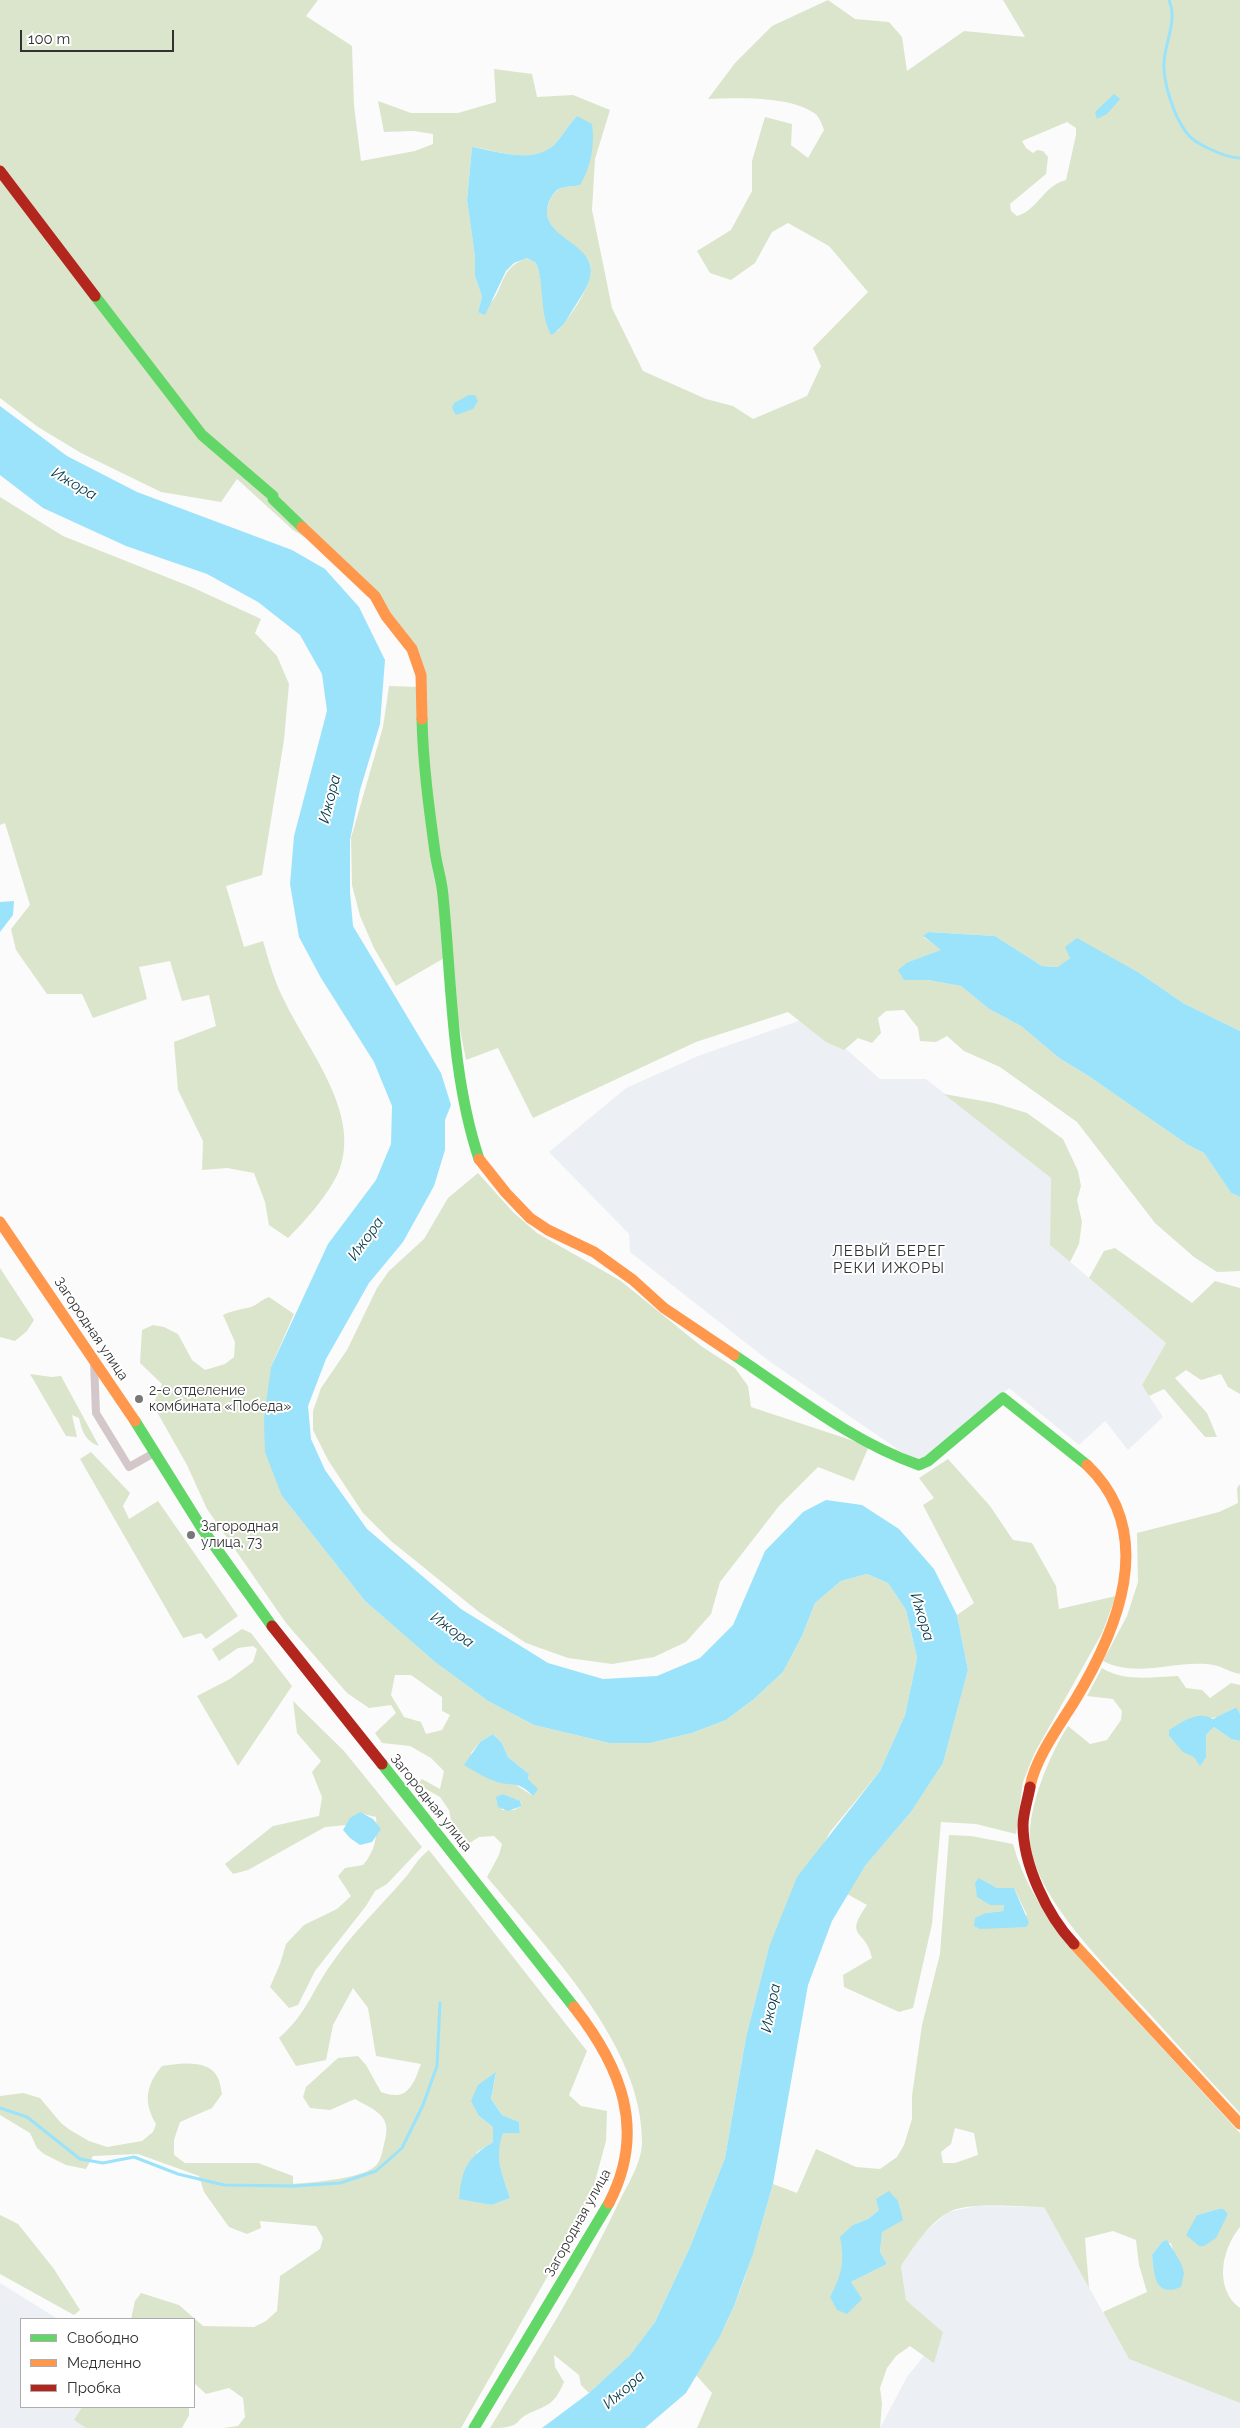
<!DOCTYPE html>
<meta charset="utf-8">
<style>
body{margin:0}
#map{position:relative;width:1240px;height:2428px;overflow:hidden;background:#fbfbfb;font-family:Raleway,sans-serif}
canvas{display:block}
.legend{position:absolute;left:20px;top:2318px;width:175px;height:90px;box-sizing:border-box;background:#fff;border:1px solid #adadad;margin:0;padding:6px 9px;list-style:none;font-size:15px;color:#323232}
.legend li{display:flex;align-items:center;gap:10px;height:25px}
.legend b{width:25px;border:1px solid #adadad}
.scale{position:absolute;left:20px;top:30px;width:154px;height:22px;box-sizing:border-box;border:2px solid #323232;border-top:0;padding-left:6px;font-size:15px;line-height:18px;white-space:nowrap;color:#323232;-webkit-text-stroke:4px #fff;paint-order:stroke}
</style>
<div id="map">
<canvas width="1240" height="2428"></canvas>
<ul class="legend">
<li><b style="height:6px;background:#63d668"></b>Свободно</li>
<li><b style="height:6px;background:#ff974d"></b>Медленно</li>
<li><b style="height:6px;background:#b3261e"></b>Пробка</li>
</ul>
<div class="scale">100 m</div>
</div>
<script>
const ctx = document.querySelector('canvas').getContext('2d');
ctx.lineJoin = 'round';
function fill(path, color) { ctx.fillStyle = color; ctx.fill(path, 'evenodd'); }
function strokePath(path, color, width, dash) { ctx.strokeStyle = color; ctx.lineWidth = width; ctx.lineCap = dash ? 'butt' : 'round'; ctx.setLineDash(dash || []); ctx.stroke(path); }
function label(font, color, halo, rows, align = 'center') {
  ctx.font = font + ' Raleway,sans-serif'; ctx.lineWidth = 4; ctx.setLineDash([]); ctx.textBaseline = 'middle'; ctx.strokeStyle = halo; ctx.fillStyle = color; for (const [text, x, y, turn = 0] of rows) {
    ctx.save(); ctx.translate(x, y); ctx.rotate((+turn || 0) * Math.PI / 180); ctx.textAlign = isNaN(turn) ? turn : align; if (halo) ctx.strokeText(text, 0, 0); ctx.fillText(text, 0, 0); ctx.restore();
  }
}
fill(new Path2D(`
 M810 1017 880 1079H926L1051 1178 1050 1245 1166 1343 1142 1385 1163 1417 1128 1450 1105 1421 1079 1445 1009 1388 929 1459 915 1461 769 1361 630 1252 629 1234 549 1152 626 1088 698 1056Z
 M977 2206 1044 2207 1129 2359 1240 2403V2428H880L907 2377 943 2332 906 2300 901 2266 923 2234 948 2212Z
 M0 2283 58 2319H21V2407H82L74 2420 86 2428H0Z`), '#eceff4');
fill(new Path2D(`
 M0 0H318L306 16 352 46 354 106 361 161 415 151 433 144V134L414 131 384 132 378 101 411 113H458L496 102 494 69 532 74 537 97 573 95 610 110 595 159 592 210 612 308 643 371 706 399 733 406 753 419 807 396 821 366 813 348 868 292 829 246 788 223 772 232 755 263 731 280 710 273 697 251 731 230 752 191V161L765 117 792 124 791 145 808 158 824 130C822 124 819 116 814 113 789 96 738 98 708 99L735 63 772 26 828 0 855 19 889 22 902 37 907 71 964 31 1025 37 1003 0H1240V1031L1183 1003 1141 974 1070 958 1059 967 1042 966 995 936 929 932 923 937 942 950 908 962 904 980H928L961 986 989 1009 1021 1026 1059 1058 1087 1075 1188 1145 1204 1153 1231 1193 1240 1197V1271L1217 1272 1194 1257 1155 1223 1077 1122 1000 1067 964 1051 947 1036 936 1042 920 1041 918 1028 904 1010 886 1011 878 1018 881 1033 872 1043 858 1038 844 1050 826 1042 788 1012 696 1042 533 1118 498 1048 466 1060 446 957 396 986 374 948 360 916 352 885 351 838 383 727 389 686 419 687 413 642 340 559 293 530 237 479 221 502 161 492 81 453 38 427 0 398ZM577 116 580 185C574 187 566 186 561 188 555 191 551 197 549 203 537 232 580 241 590 263 597 280 569 318 558 331L548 329C544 308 543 281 536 263L527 258C493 270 508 298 478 312L482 297 475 276V257L467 200 472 147C497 150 534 166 555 144 563 135 569 124 577 116ZM1067 122 1076 128V135L1066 180C1044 185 1038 210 1017 216L1011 211 1010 204 1046 174 1048 157 1043 151 1037 150 1033 153 1026 148 1022 141Z
 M0 497 63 536 194 588 261 619 255 633 277 656 289 684 284 740 262 875 226 886 244 947 263 941C269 962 275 983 285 1002 308 1050 360 1112 340 1168 332 1191 305 1221 288 1238L269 1225 265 1202 254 1173 227 1168 202 1170 203 1141 178 1090 174 1042 216 1026 209 995 182 1001 170 961 139 967 147 999 93 1018 82 994H47L16 950 11 929 30 905 5 823 0 825Z
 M944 1094 994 1103 1027 1113 1063 1139 1078 1171 1081 1186 1077 1200 1082 1222 1079 1244 1070 1262 1050 1245 1051 1178Z
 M478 1173 513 1212 537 1233 621 1281 701 1346 735 1368 748 1386 751 1407 869 1446 854 1481 818 1467 779 1506 720 1582 711 1614 686 1642 654 1657 612 1664 568 1658 526 1643 479 1612 391 1541 363 1513 328 1460 313 1430V1411L321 1388 347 1350 377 1288 389 1271 424 1239 448 1198Z
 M1115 1248 1192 1303 1215 1281 1240 1288V1394L1228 1387 1221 1374 1201 1380 1186 1370 1175 1378 1207 1413 1217 1437H1205L1164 1389 1149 1396 1142 1385 1166 1343 1089 1278 1104 1251Z
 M0 1268 34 1320 27 1331 15 1341 0 1337Z
 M269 1297 294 1314 271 1367 282 1496 365 1601 435 1662 488 1701 534 1725 609 1743H650L692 1733 726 1720 754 1699 783 1672 802 1636 815 1603 841 1581 867 1574 888 1583 906 1610 917 1658 905 1715 880 1771 830 1832 769 1947 746 2037 725 2158 690 2247 655 2322 630 2355 589 2393 581 2385 579 2375 554 2355 555 2367 564 2382C553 2407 548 2404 526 2415 521 2417 518 2423 514 2425 506 2428 498 2428 490 2428 535 2354 582 2281 619 2202 628 2184 642 2162 642 2142 643 2045 546 1948 487 1877L499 1855 502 1844 494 1836 479 1837 465 1846 454 1835 449 1810 440 1797 417 1784 422 1779 440 1789 444 1771 431 1758 410 1746 382 1743 375 1733 396 1713 391 1705 369 1708 347 1693 286 1623 207 1509 187 1465 153 1405 162 1384 140 1363 142 1330 153 1325 164 1327 178 1334 192 1360 205 1370 225 1364 234 1357 235 1342 223 1315C234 1310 240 1310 251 1307 257 1305 262 1299 269 1297ZM395 1675H411L442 1697V1711L450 1715 442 1730 426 1734 421 1722 404 1717 391 1695ZM493 1734 502 1743 508 1757 529 1774 528 1779 533 1796 513 1783 498 1782 476 1772 471 1753 480 1742ZM503 1794 521 1802 522 1806 514 1810H502Z
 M30 1374 52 1377 61 1376 99 1446C85 1441 82 1431 79 1418L72 1415 77 1437 66 1436Z
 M91 1452 130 1493 123 1506 129 1519 158 1501 238 1616 206 1639 201 1633 183 1638 80 1459Z
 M948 1459 990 1506 1013 1540 1032 1543 1056 1586 1059 1609 1116 1596 1102 1633 1034 1754 1023 1782 1016 1834 976 1824 941 1822 932 1924 913 2008 899 2012 844 1987 843 1975 872 1958C866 1928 843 1939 867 1905L847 1894 865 1866 911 1812 943 1763 968 1670 957 1615 974 1603 923 1505 934 1498 919 1478Z
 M1240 1484V1674C1228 1672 1222 1665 1207 1664 1172 1661 1136 1678 1103 1661L1127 1616 1138 1582 1137 1533 1219 1512 1238 1503 1237 1488Z
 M242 1629 251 1633 292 1686 238 1766 197 1696 230 1679 253 1662 257 1649 253 1646 238 1648 219 1661 212 1649Z
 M1102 1668C1124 1682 1152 1677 1178 1676L1186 1688 1202 1690 1210 1698 1231 1683 1240 1685V1714L1235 1707 1218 1717 1184 1722 1170 1730 1169 1736C1181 1749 1188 1757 1206 1757V1735L1214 1727 1231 1739 1240 1741V2113C1209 2080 1179 2046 1148 2012 1111 1971 1033 1897 1030 1840 1028 1806 1050 1754 1068 1726L1090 1744 1107 1740 1121 1720 1122 1711 1113 1699 1087 1696Z
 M293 1701 344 1751 422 1847 387 1884 375 1891 366 1906 315 1971 298 2005 289 2008 270 1987 280 1964 286 1944 304 1925 337 1909 351 1896 338 1876 345 1868 363 1865C375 1851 378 1836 376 1817L363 1814 347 1825 325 1827 248 1870 233 1874 225 1864 273 1826 319 1816 322 1797 312 1772 321 1761 297 1733Z
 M949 1835 971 1836 1013 1844C1031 1911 1084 1962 1129 2012 1166 2052 1203 2093 1240 2133V2227C1221 2250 1214 2289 1240 2308V2403L1129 2359 1103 2312 1147 2292 1139 2265 1136 2240 1113 2231 1085 2238 1089 2288 1044 2207C1021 2207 965 2201 947 2213 927 2225 914 2247 901 2266L906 2300 943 2332 934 2363 910 2346 896 2356 887 2368 880 2388 882 2403 880 2428H697L712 2393 696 2375C710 2353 723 2332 733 2308 750 2268 761 2226 773 2184L797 2193 816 2149 856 2167 880 2169 897 2157 904 2145 912 2119V2096L922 2025 940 1954ZM979 1878 997 1888H1014L1027 1915 986 1913 1003 1911 1004 1905H990ZM955 2128 974 2133 978 2155 955 2163H943L941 2152 951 2144ZM1218 2209H1224L1228 2214 1217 2233 1197 2215ZM879 2210 882 2231 880 2252 887 2264 851 2282 830 2297 839 2280 853 2225 868 2219ZM1162 2242 1171 2243 1174 2254 1181 2263 1154 2271 1152 2255Z
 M429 1850 587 2051 569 2095 581 2106 607 2111 606 2141 591 2196 570 2237 461 2428H223L238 2426 245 2417 243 2398 229 2388 206 2394 194 2383V2319H131L135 2301 141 2293 179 2305 203 2326 254 2327 266 2321 277 2311 280 2276 320 2249 323 2238 316 2226 260 2221 261 2228 247 2234 229 2227 204 2192 199 2176 138 2154 93 2156 86 2169 66 2165 44 2154 37 2148 30 2133 0 2115V2096L23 2093 40 2098 61 2123 70 2130 89 2141 107 2147 142 2141 153 2132 156 2124C143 2102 146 2085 162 2066 178 2064 209 2058 218 2078 220 2082 221 2089 222 2094L212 2108 180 2122 174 2140V2155L185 2163H258L293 2176V2184C312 2182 368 2179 378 2163 382 2157 383 2147 385 2140 392 2115 374 2110 355 2099L330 2110 310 2108 303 2097 306 2087 338 2058 358 2056 366 2065 381 2092C407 2102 413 2086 421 2064L376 2056 368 2008 353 1988 333 2025 326 2060 296 2066 279 2038C308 2012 311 1992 332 1963 353 1932 380 1907 404 1879 413 1869 418 1858 429 1850ZM496 2073 491 2099 502 2115 519 2122 520 2133H503L497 2148 502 2176 510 2198 492 2205 459 2198 477 2152 493 2142V2127L479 2116Z
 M0 2215 18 2224 54 2269 80 2310 74 2315 0 2274Z
 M82 2407H189V2415L182 2428H86L74 2420Z`), '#dbe5cb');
fill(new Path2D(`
 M1114 94 1120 99 1107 114 1097 119 1095 112Z
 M577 116 592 124C595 145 591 167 580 185 574 187 566 186 561 188 555 190 551 197 549 202 537 234 583 240 590 264 594 278 584 292 577 303 569 315 564 328 551 335 539 313 545 285 536 263L527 258 514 263 506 271 485 315 478 312 482 297 475 276V257L467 200 472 147C497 151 534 165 555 144 563 135 569 124 577 116Z
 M469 395H475L478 401 473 409 456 415 452 408 454 403Z
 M0 406 67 456 137 492 292 550 325 569 359 607 385 660 380 724 360 790 350 840V892L353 926 441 1073 451 1105 445 1120V1150L434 1186 403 1242 369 1283 326 1359 308 1406 311 1439 325 1470 367 1529 461 1609 548 1663 603 1679 657 1676 700 1658 733 1625 765 1551 803 1512 826 1500 862 1505 899 1529 934 1569 957 1615 968 1670 943 1763 911 1812 865 1866 832 1921 808 1985 773 2184 753 2254 734 2306 720 2336 686 2393 645 2428H542L589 2393 630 2355 655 2322 690 2247 725 2158 746 2037 769 1947 797 1877 880 1771 905 1715 917 1658 906 1610 888 1583 867 1574 841 1581 815 1603 802 1636 783 1672 754 1699 726 1720 692 1733 650 1743H609L534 1725 488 1701 435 1662 365 1601 282 1496 265 1452 264 1419 271 1367 328 1244 376 1180 391 1144 392 1106 374 1062 321 978 299 937 290 884 294 836 327 711 322 674 300 635 258 602 207 574 126 546 43 508 0 475Z
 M14 901 13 915 0 932V902Z
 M929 932 995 936 1042 966 1058 967 1070 958 1065 947 1077 938 1141 974 1183 1003 1240 1031V1197L1231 1193 1204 1153 1188 1145 1087 1075 1059 1058 1021 1026 989 1009 961 986 928 980H904L898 970 908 962 941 950 923 936Z
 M1236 1707 1240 1714V1741L1231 1739 1214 1727 1206 1735V1757L1200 1766 1194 1757 1183 1752 1169 1736V1730C1183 1722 1197 1710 1213 1719Z
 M493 1734 502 1743 508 1757 529 1774 528 1779 538 1789 533 1796C517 1780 515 1787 497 1782 485 1778 474 1771 464 1765L480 1742Z
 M503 1794 520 1801 522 1806 508 1811 498 1807 496 1797Z
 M360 1812 373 1819 381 1829 372 1842 360 1845 350 1838 343 1830 350 1818Z
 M979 1878 997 1888H1014L1029 1923 1026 1927 980 1929 974 1926 975 1918 986 1913 1003 1911 1004 1905H990L977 1897 975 1883Z
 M496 2072 491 2099 502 2115 519 2122 520 2133H503C494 2157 502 2174 510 2198L492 2205 459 2199C462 2168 467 2158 493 2142V2127L479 2116 471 2101 478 2085Z
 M889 2191 898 2201 903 2220 882 2232 880 2252 887 2264 851 2282 862 2299 847 2314 837 2310 830 2297C842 2274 845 2262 840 2237L853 2225 868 2219 879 2210 876 2199Z
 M1218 2209H1224L1228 2214 1216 2238 1204 2246H1199L1186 2235 1197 2215Z
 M1167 2240 1181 2263 1184 2273 1181 2287C1155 2298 1154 2275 1152 2255L1162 2242Z`), '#9ae3fb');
strokePath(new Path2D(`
 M1169 0C1178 21 1165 41 1164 63 1163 83 1174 116 1186 132 1193 144 1227 158 1240 158
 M0 2108 27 2117 80 2159 103 2163 134 2157 178 2174 224 2185 294 2186 340 2183 376 2171 402 2148 423 2105 437 2066 440 2003`), '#9ae3fb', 3);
strokePath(new Path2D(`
 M94 1362 96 1413 129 1467 154 1453`), '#d3c7ca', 8);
strokePath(new Path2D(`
 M95 296 202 435 273 496V499L302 527
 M422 719C423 764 429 808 435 852 437 867 442 881 443 896 452 984 451 1075 479 1159
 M734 1355C793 1394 852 1442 919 1465L928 1461 1003 1398 1087 1465
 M135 1421 203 1530 272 1626
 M382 1764 574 2007
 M474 2428 609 2203`), '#63d668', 11);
strokePath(new Path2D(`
 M302 527 375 596 386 616 412 649 421 675 422 719
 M479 1159 506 1193 530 1218 548 1230 594 1252 633 1280 664 1308 734 1355
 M0 1222 135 1421
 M1030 1787C1035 1759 1059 1726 1074 1702 1117 1631 1159 1534 1087 1465
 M1074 1944 1240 2124
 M574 2007C621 2067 647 2130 609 2203`), '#ff974d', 11);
strokePath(new Path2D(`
 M0 171 95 296
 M272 1626 382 1764
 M1030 1787C1028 1799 1023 1813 1023 1825 1023 1865 1047 1915 1074 1944`), '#b3261e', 11);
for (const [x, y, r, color] of [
 [139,1399,5,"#787878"],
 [191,1535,5,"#787878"]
]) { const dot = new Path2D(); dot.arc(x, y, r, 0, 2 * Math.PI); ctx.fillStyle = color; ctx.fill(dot); strokePath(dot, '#fff', 2); }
label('14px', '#323232', '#fff', [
 ["Загородная улица",91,1329,56],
 ["Загородная улица",431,1803,51],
 ["Загородная улица",578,2223,-61]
]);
label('14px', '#323232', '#fff', [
 ["2-е отделение",149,1391],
 ["комбината «Победа»",149,1407],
 ["Загородная",201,1527],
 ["улица, 73",201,1543]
], 'left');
label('italic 15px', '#023643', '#fff', [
 ["Ижора",74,484,30],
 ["Ижора",330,799,-76],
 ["Ижора",366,1239,-54],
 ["Ижора",922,1617,73],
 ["Ижора",452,1630,36],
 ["Ижора",771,2008,-79],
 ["Ижора",624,2390,-41]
]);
ctx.letterSpacing = '1px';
label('15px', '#323232', '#fff', [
 ["ЛЕВЫЙ БЕРЕГ",889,1251],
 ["РЕКИ ИЖОРЫ",889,1268]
]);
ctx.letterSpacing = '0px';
</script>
